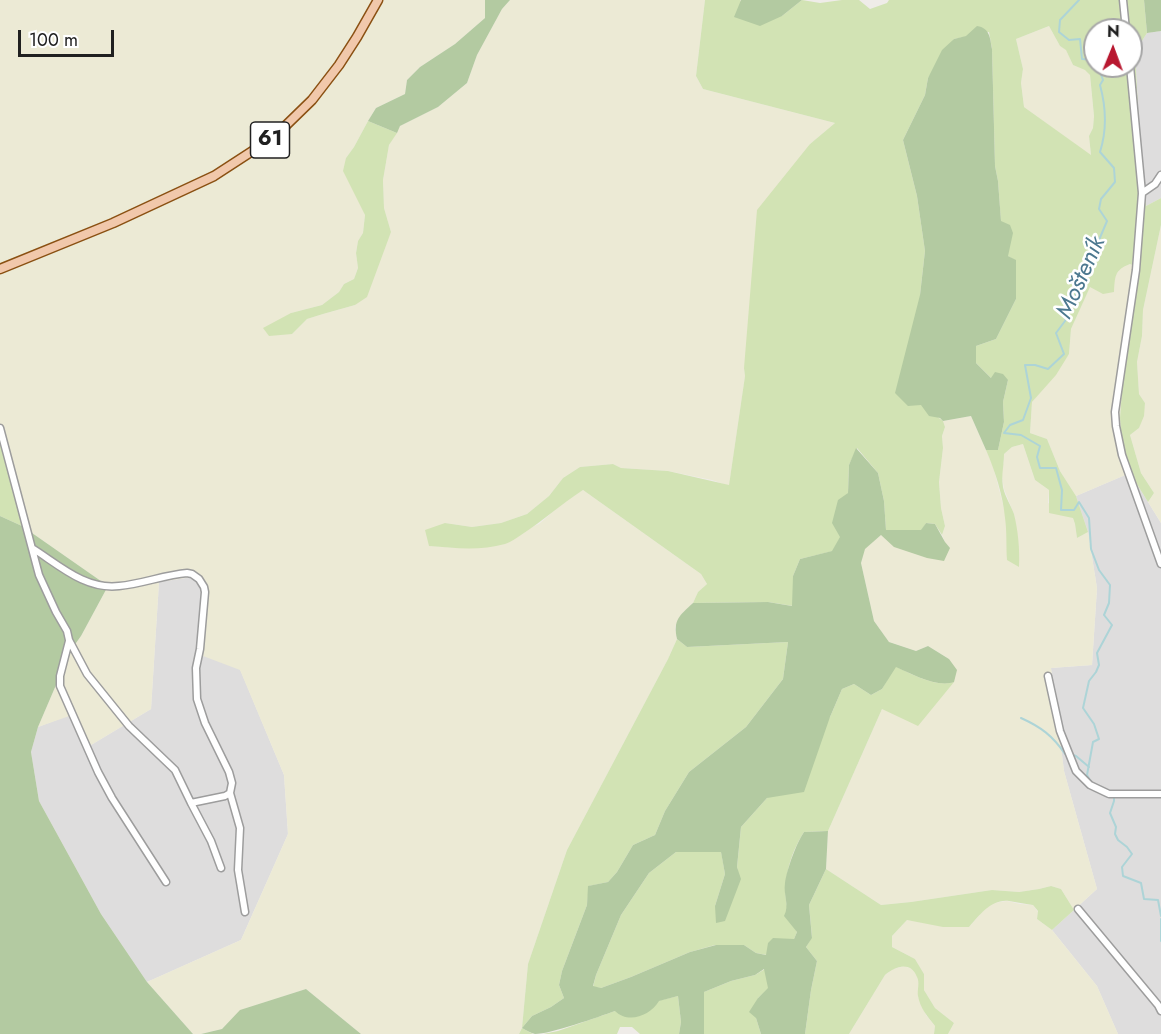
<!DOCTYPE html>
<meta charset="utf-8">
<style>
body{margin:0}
#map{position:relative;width:1161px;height:1034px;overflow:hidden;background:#efece8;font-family:Jost,sans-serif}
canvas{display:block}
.north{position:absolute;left:1083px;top:18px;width:60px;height:60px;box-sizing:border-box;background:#fff;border:2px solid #a6a6a6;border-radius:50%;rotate:1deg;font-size:16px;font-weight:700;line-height:24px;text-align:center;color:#202020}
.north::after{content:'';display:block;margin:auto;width:21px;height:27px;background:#b81830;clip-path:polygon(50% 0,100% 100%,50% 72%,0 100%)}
.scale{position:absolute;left:18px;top:30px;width:96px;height:27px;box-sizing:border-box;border:3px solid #202020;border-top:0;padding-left:8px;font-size:18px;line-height:21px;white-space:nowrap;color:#202020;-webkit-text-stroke:4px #fff;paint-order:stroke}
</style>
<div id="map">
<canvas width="1161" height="1034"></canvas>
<div class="north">N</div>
<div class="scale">100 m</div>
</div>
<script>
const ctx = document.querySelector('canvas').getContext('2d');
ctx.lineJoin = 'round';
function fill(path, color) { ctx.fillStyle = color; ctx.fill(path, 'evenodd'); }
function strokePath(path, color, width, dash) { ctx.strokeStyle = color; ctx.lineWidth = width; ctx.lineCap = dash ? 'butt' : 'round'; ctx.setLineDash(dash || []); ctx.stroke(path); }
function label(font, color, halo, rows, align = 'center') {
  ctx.font = font + ' Jost,sans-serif'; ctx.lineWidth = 5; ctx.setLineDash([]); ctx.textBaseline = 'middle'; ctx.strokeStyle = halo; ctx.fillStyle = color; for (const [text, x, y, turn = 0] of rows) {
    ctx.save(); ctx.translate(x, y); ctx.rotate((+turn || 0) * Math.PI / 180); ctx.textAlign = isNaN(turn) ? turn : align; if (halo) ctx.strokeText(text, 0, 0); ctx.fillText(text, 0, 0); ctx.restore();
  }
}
fill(new Path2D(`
 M1161 31V198L1146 206 1139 126 1135 52 1147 33Z
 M1130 473 1161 523V1034H1118L1097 986 1052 930 1097 889 1064 771 1051 668 1092 665 1097 588 1088 532 1076 496Z
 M192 577 208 598 203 655 240 669 284 775 288 834 241 940 147 982 101 914 39 801 31 752 38 727 75 713 91 745 151 709 159 582Z`), '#dedddd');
fill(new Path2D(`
 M0 0H485V18L455 44 420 67 407 80 405 94 376 108 368 121 354 147 346 158 365 215 363 233 358 241 356 252 358 268 354 279 344 284 339 292 322 305 291 313 292 334 307 319 323 314 355 305 391 232 384 208 383 180 389 145 400 126 438 107 467 83 477 55 502 9 510 0H705L696 76 703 89 835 123 810 144 744 368 745 376 729 486 712 480 668 471 621 468 613 464 580 467 563 478 549 496 527 514 501 523 472 527 445 523 430 546 460 548 483 547 539 524 564 502 583 490 701 574 707 584 698 592 693 603 681 615 675 627 677 639 668 659 567 850 528 964 522 1028 519 1034H361L306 989 241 1010 222 1029 201 1034H193L147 982 241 940 288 834 284 775 240 670 203 656 208 598 192 577 159 582 151 709 91 745 75 714 38 727 71 650 81 636 108 586 22 526 0 443Z
 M1049 26 1060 46 1066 49 1073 65 1086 70 1090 75 1094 116 1093 128 1089 136 1091 156 1024 107 1021 83 1023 69 1016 39Z
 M1161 225V523L1148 502 1154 493 1141 473 1130 435 1139 428 1145 403 1139 394 1137 362 1142 336 1143 310Z
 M1130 264 1140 267 1123 375 1120 418 1122 448 1130 473 1076 496 1060 471 1047 439 1030 433 1032 402 1069 354 1071 329 1090 286 1115 275 1122 267Z
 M971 416 993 466 1019 566V554L1014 514 1004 489 1001 470 1004 462V454L1012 447 1023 444 1035 480 1049 490 1048 503 1073 518 1075 524 1077 538 1088 532 1097 588 1092 665 1051 668 1064 771 1097 889 1074 910 1061 889 1051 886 1039 889 1019 892 992 890 911 902 881 905 826 869 828 831 882 709 949 659 928 646 916 651 889 642 874 621 861 563 864 549 881 535 945 542 942 535 945 526 941 508 939 482 943 448 942 436 945 427 943 421Z
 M1007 901 1020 904 1033 905 1038 912 1037 919 1052 930 1097 986 1118 1034H948L954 1023 935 1008 924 990V974L915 959 892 947V936L907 920 969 927 983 911 993 903Z
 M905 966 912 969 919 978 918 996 926 1015 935 1026 934 1034H849L885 975 893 969Z`), '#ecead5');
fill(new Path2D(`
 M705 0H741L740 1 782 16 802 0 820 3 842 0H859L870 9 887 3 889 0H1144L1147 33 1135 52 1139 126 1146 206 1161 198V225L1143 310 1142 336 1137 362 1139 394 1145 403 1144 416 1139 428 1130 435 1141 473 1154 493 1148 502 1130 473 1122 448 1120 418 1123 375 1140 268 1130 264C1114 270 1115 277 1114 292L1103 294 1090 287 1071 329 1069 354 1056 375 1032 402 1030 433 1047 439 1060 471 1076 496 1088 532 1077 538 1075 524 1073 518 1049 513V490L1035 480 1023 444 1012 447 1004 454C1004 467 1001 473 1003 487 1005 497 1011 505 1014 514 1018 530 1020 550 1019 567L1007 560C1006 546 1007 531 1005 518 1003 495 995 471 986 450H998L1004 422 1003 402 1008 380 992 379 976 363V346L996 339 1016 299V261L1008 256 1001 222 998 181 995 166 992 49 989 32 954 39 928 78 925 95 903 140 917 196 925 251 920 295 922 405 943 421 945 427 942 436 943 448 939 482 941 508 945 526 942 535 935 524 926 523 922 530H886L884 501 878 473 857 448 849 465 848 493 841 537 833 551 800 559 793 576V606L768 602 693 603 698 592 707 584 701 574 583 490C561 504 543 521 521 535 516 538 511 542 505 544 480 551 454 548 429 546L425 530 445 523 472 527 501 523 527 514 549 496 563 478 580 467 613 464 621 468 668 471 729 485 745 376 744 368 757 210 810 144 835 123 703 89 696 76ZM1049 26 1060 46 1066 50 1073 65 1085 70 1090 75 1094 116 1093 128 1089 136 1091 155 1024 107 1021 83 1023 69 1016 39ZM1095 30H1131V66H1095Z
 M368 121 397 133 389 145 383 180 384 208 391 232 367 297 355 305 323 314 307 319 292 334 269 336 263 328 291 313 322 305 339 292 344 284 354 279 358 268 356 253 358 241 363 233 365 215 343 171 346 158 354 147Z
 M0 443H1L22 526 0 516Z
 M677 639 687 647 788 642 783 679 746 727 689 772 665 811 655 835 633 845 617 872 608 882 589 886 587 905 562 971 559 985 564 998 551 1007 532 1016 522 1028 533 1034H519L522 1028 528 964 567 850 668 659Z
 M895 666C911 674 937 688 954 682L918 726 882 709 828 831 804 832C790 854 781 884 788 910 790 918 794 925 797 932L794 939 767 955 756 953 744 945H715L690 952 631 977 601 988 593 987 596 975 621 915 649 873 676 852 721 851 725 874 715 906 740 880 737 867 741 827 767 798 830 717 842 689 854 684 871 695 882 689Z
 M826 869 881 905 911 902 992 890 1019 892 1039 889 1051 886 1061 889 1074 910 1052 930 1037 919 1038 911 1033 905C1024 904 1017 902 1009 901 991 899 980 915 969 927H943L907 920 892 936V947L915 959 924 974V990L935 1008 954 1023 948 1034H934L935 1026C928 1017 920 1008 918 996 917 990 920 982 917 977 910 960 895 967 885 975L849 1034H805L811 990 817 961 806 947 812 937 809 905Z
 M765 969 769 988 758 998 756 1018 761 1034H704V992L731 981 755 975Z
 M678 996 681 1022 679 1034H640L632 1027H620L617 1034H543L558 1031 615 1011Z`), '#d2e3b4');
fill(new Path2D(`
 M485 0H510L502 9 477 55 467 83 438 107 400 126 397 133 368 121 376 108 405 94 407 80 420 67 455 44 485 18Z
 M741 0H802L782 16 760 26 734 17Z
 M1144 0H1161V31L1147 33Z
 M977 26C990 28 990 38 992 49L995 166 998 181 1001 221 1010 225 1013 233 1008 256 1016 260V299L996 339 976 346V363L991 378 995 372 1003 374 1008 380 1003 402 1004 422 998 450H986L971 416 943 421 940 418 929 416 921 405 908 406 895 393 920 295 925 251 917 196 903 140 925 95 928 78 942 50 954 39 966 36Z
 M856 448 878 473 884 501 886 530H921L926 523 935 524 945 542 950 548 944 561 927 558 894 547 881 535 865 549 861 563 874 621 889 642 916 651 928 646 949 659 957 670 954 682C937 688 912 674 896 667L882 689 871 695 854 684 842 689 830 717 804 792 767 798 741 827 737 867 741 879 725 921 716 923 715 906 725 874 721 852H676L649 873 621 915 596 975 593 986 601 988 631 977 690 952 716 945H744L756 953 766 955 768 943 773 938 794 939 797 932 784 916C790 905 783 895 785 883 787 869 796 844 804 832L828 831 826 869 809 905 812 938 806 947 817 961 811 990 805 1034H761L756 1018 749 1012 758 998 768 988 764 969 755 975 731 981 704 992V1034H679L681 1022 678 996 659 1001C650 1016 628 1024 615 1011 598 1017 551 1034 535 1034 531 1033 526 1030 522 1028L532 1016 551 1007 564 998 559 985 562 971 587 905 588 886 608 882 617 872 633 845 655 835 665 811 689 772 746 727 783 679 788 642 687 647 677 639C673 620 679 616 693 603L768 602 792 606 793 576 800 559 832 551 840 537 832 523 838 500 848 493 849 465Z
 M0 516 22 526 108 586 81 636 71 650 38 727 31 752 39 801 101 914 147 982 193 1034H0Z
 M306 989 361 1034H201L222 1029 240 1010Z`), '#b3caa1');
strokePath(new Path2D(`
 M1079 0 1060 20 1059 32 1069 40 1080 39 1082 59 1095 60
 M1021 718C1041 727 1053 736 1065 754H1067
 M1073 755 1076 756 1089 767
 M1091 782 1087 775 1093 742 1099 739 1094 724 1083 708 1089 681 1096 672 1099 665 1097 653 1112 625 1104 615 1109 603 1110 585 1099 570 1091 549 1089 518 1079 502 1074 510H1061L1062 490 1056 468H1040L1037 457 1040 446 1021 435 1004 433 1010 425 1023 420 1031 398 1025 365H1035L1048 369 1064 354 1056 333 1065 321 1107 221 1099 209 1101 199 1115 182 1114 168 1100 152C1107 130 1106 107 1100 85L1103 80 1098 66
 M1112 796 1114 797V801L1110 813 1116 827 1115 834 1118 840 1127 847 1132 854 1122 867 1123 876 1141 883 1144 899 1158 900 1161 916
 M1161 919V941`), '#add4d7', 2);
const minor = new Path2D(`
 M1123 0 1126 30
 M1130 66 1142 193 1136 270 1115 412 1116 426 1122 455 1161 564
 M1142 193 1155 184 1161 175
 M0 428 39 575 56 612 67 631 69 640 87 674 129 726 175 770 191 803 211 841 221 868
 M32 548C59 565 85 590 119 586 142 584 164 575 187 573L192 574 199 579 204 587 205 592 200 649 196 668 197 699 205 723 229 772 232 783 230 793 225 796 191 803
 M69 641 60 676V686L98 772 112 798 166 882
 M1048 676 1060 731 1076 771 1090 785 1109 794H1161
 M230 793 240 828 238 870 245 912
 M1078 909 1158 1005 1161 1011`);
const major = new Path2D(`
 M0 269 113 223 214 176 274 137 312 100 339 65 357 37 378 0`);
strokePath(minor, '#9d9d9d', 9);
strokePath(major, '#8a5012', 11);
strokePath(minor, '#fff', 6);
strokePath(major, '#f1c8ab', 8);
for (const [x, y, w] of [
 [270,140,39]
]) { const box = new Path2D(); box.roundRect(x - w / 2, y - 18, w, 36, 4.5); ctx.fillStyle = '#fff'; ctx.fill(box); strokePath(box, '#202020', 1.5); }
label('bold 21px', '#202020', null, [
 ["61",270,140]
]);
label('italic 24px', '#4c788f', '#fff', [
 ["Mošteník",1082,278,-66]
]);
</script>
